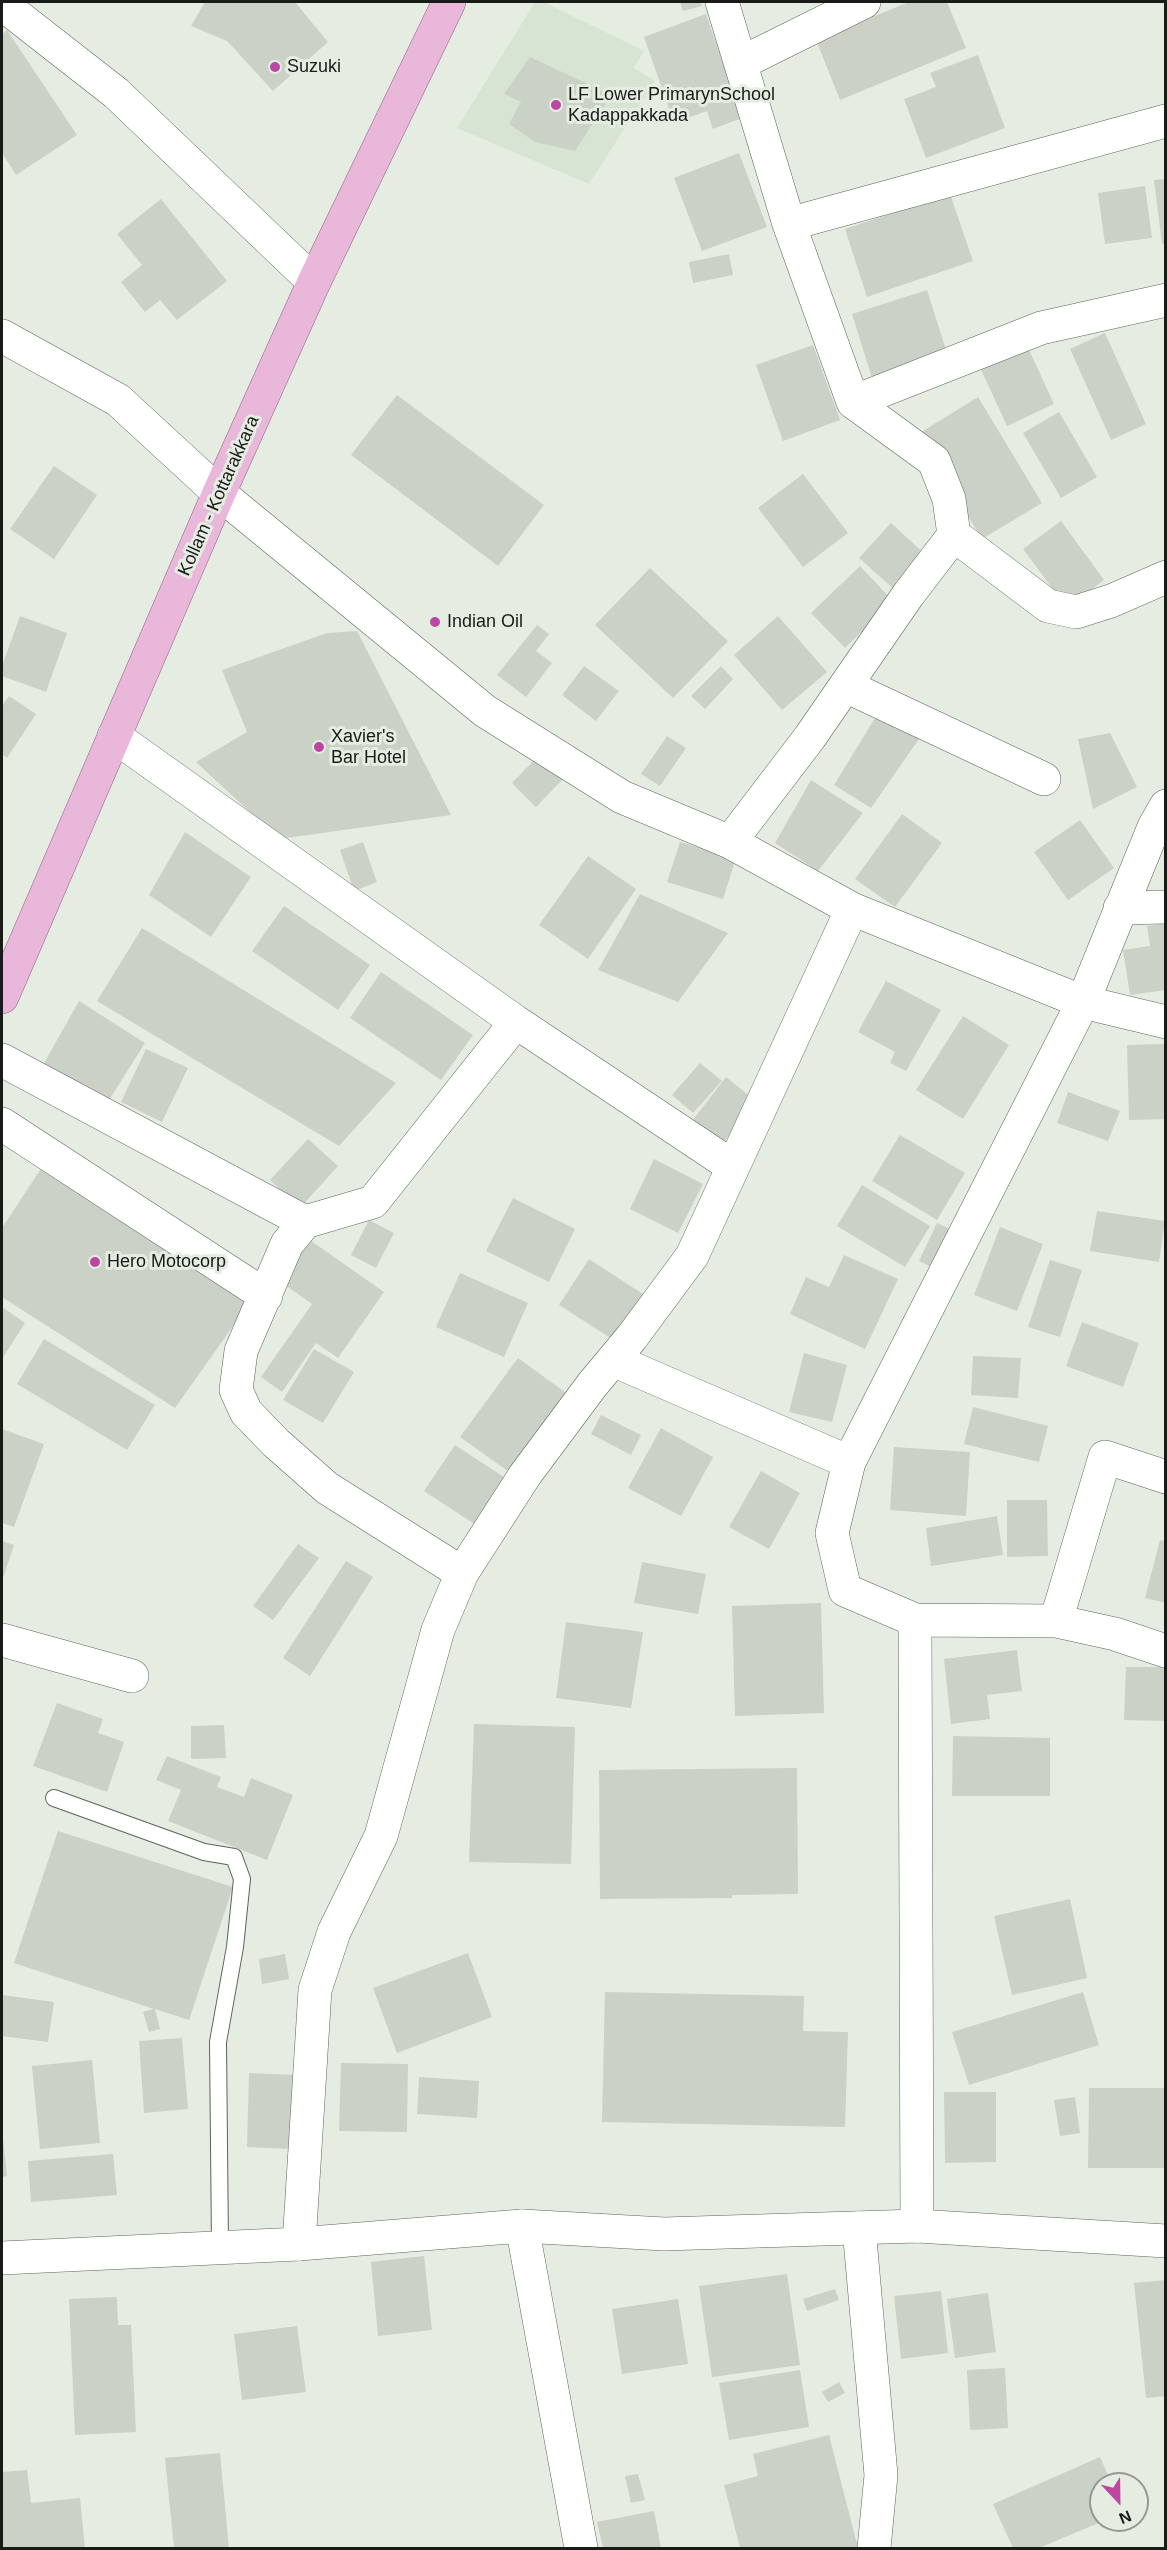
<!DOCTYPE html>
<style>
body{margin:0}
#map{position:relative;width:1167px;height:2550px;overflow:hidden;background:#e5ede2;font-family:Arial,sans-serif}
canvas{display:block}
.frame{position:absolute;inset:0;border:3px solid #181b17;pointer-events:none}
.north{position:absolute;left:1089px;top:2472px;width:60px;height:60px;box-sizing:border-box;background:#e5ede2;border:2px solid #939991;border-radius:50%;rotate:158deg;font-size:16px;font-weight:700;line-height:24px;text-align:center;color:#181b17}
.north::after{content:'';display:block;margin:auto;width:21px;height:27px;background:#bc47a0;clip-path:polygon(50% 0,100% 100%,50% 72%,0 100%)}
</style>
<div id="map">
<canvas width="1167" height="2550"></canvas>
<div class="frame"></div>
<div class="north">N</div>
</div>
<script>
const ctx = document.querySelector('canvas').getContext('2d');
ctx.lineJoin = 'round';
function fill(path, color) { ctx.fillStyle = color; ctx.fill(path, 'evenodd'); }
function strokePath(path, color, width, dash) { ctx.strokeStyle = color; ctx.lineWidth = width; ctx.lineCap = dash ? 'butt' : 'round'; ctx.setLineDash(dash || []); ctx.stroke(path); }
function label(font, color, halo, rows, align = 'center') {
  ctx.font = font + ' Arial,sans-serif'; ctx.lineWidth = 6; ctx.setLineDash([]); ctx.textBaseline = 'middle'; ctx.strokeStyle = halo; ctx.fillStyle = color; for (const [text, x, y, turn = 0] of rows) {
    ctx.save(); ctx.translate(x, y); ctx.rotate((+turn || 0) * Math.PI / 180); ctx.textAlign = isNaN(turn) ? turn : align; if (halo) ctx.strokeText(text, 0, 0); ctx.fillText(text, 0, 0); ctx.restore();
  }
}
fill(new Path2D(`
 M535 2H544L644 51 634 68 655 81 589 184 457 128Z`), '#d7e4d3');
fill(new Path2D(`
 M205 2H295L328 42 273 91 227 41 191 26Z
 M680 2H701L702 6 683 11Z
 M909 2H947L966 48 840 100 816 40Z
 M706 14 742 118 713 129 707 111 674 123 644 37Z
 M7 30 77 135 16 175 2 153V34Z
 M978 55 1005 128 926 158 904 99 936 87 930 73Z
 M530 57 611 95 575 151 535 142 509 124 521 102 504 94Z
 M739 153 767 227 702 251 674 178Z
 M1166 179V243L1162 244 1154 180Z
 M1145 186 1152 238 1105 244 1098 193Z
 M950 194 973 261 867 297 845 229Z
 M161 199 227 281 177 320 160 300 145 312 121 282 142 265 117 234Z
 M729 254 733 275 693 283 689 262Z
 M927 290 947 353 872 378 852 314Z
 M1105 333 1146 424 1111 440 1070 349Z
 M1024 339 1054 404 1007 426 977 361Z
 M813 345 840 420 783 441 756 365Z
 M397 395 544 505 498 566 351 455Z
 M978 397 1042 503 982 539 918 434Z
 M1059 412 1097 477 1061 498 1023 433Z
 M54 466 97 495 54 559 10 529Z
 M803 474 848 533 803 567 758 508Z
 M1061 521 1104 580 1067 608 1023 549Z
 M891 523 928 557 896 591 859 558Z
 M860 566 893 601 845 648 811 613Z
 M650 568 728 641 673 698 595 625Z
 M20 616 67 633 46 692 2 676V666Z
 M778 616 827 672 782 710 734 655Z
 M537 625 549 634 536 651 552 663 526 697 497 675Z
 M357 631 451 815 279 839 196 762 247 732 222 670 327 633Z
 M584 666 619 691 596 721 562 695Z
 M721 666 733 679 705 709 691 696Z
 M9 696 36 714 7 758 2 754V706Z
 M875 718 921 736 871 808 834 785Z
 M1110 733 1137 787 1093 809 1078 739Z
 M667 736 686 748 660 786 641 774Z
 M544 750 568 774 536 807 512 783Z
 M811 780 863 813 818 871 775 843Z
 M902 814 942 843 895 907 855 879Z
 M1080 820 1114 868 1068 900 1034 852Z
 M185 832 251 877 211 937 149 895Z
 M363 842 377 882 354 891 340 850Z
 M680 842 736 858 723 899 667 882Z
 M588 856 636 889 588 959 539 925Z
 M640 894 728 933 678 1002 598 970Z
 M284 906 370 965 338 1010 252 951Z
 M1166 923V990L1130 995 1123 950 1150 946 1147 926Z
 M142 928 396 1083 339 1146 97 1001Z
 M381 972 473 1035 441 1080 350 1018Z
 M886 981 941 1010 906 1071 890 1063 895 1052 858 1032Z
 M79 1001 145 1043 106 1105 43 1065Z
 M963 1016 1009 1045 963 1119 916 1090Z
 M1166 1044V1119L1129 1120 1127 1045Z
 M146 1049 188 1068 162 1122 121 1102Z
 M700 1063 722 1081 693 1113 672 1095Z
 M726 1077 756 1101 719 1148 689 1125Z
 M1068 1092 1120 1111 1108 1141 1057 1123Z
 M900 1135 965 1173 937 1220 872 1181Z
 M308 1139 338 1166 300 1208 270 1180Z
 M654 1159 703 1184 678 1233 630 1209Z
 M42 1167 250 1302 175 1408 2 1297V1228Z
 M862 1185 930 1226 905 1267 837 1226Z
 M513 1198 575 1229 549 1282 486 1251Z
 M1097 1211 1165 1221 1159 1262 1090 1251Z
 M369 1220 394 1233 376 1268 351 1255Z
 M937 1223 958 1233 940 1271 919 1261Z
 M1000 1227 1043 1244 1017 1311 974 1295Z
 M307 1238 384 1292 338 1358 316 1343 282 1392 261 1377 312 1304 278 1280Z
 M844 1255 898 1279 865 1349 790 1314 806 1277 829 1287Z
 M589 1259 649 1298 620 1344 559 1305Z
 M1050 1260 1082 1270 1060 1337 1028 1327Z
 M460 1273 528 1303 504 1357 436 1327Z
 M2 1307 25 1323 2 1359Z
 M1082 1322 1139 1343 1123 1387 1066 1366Z
 M44 1339 155 1405 127 1450 17 1384Z
 M314 1349 354 1372 323 1423 283 1400Z
 M804 1353 847 1365 832 1422 789 1412Z
 M973 1356 1021 1358 1018 1398 971 1395Z
 M518 1358 569 1395 512 1474 460 1437Z
 M973 1407 1048 1426 1039 1462 964 1444Z
 M601 1415 641 1435 631 1455 591 1434Z
 M661 1428 713 1457 681 1516 628 1488Z
 M2 1429 44 1444 14 1527 2 1523Z
 M455 1445 510 1481 479 1527 424 1491Z
 M894 1447 970 1452 966 1516 890 1510Z
 M761 1471 800 1493 769 1549 729 1527Z
 M1007 1500H1047L1048 1556 1007 1557Z
 M997 1516 1003 1555 931 1566 926 1528Z
 M1160 1540 1166 1541V1603L1145 1598Z
 M2 1541 14 1545 2 1581Z
 M298 1544 319 1558 273 1620 253 1606Z
 M346 1561 373 1577 310 1676 283 1658Z
 M642 1562 706 1574 698 1614 634 1603Z
 M821 1603 824 1713 735 1716 732 1606Z
 M566 1622 643 1632 631 1708 556 1698Z
 M1017 1650 1022 1691 987 1695 990 1719 951 1724 944 1659Z
 M1126 1667H1166V1721L1124 1720Z
 M57 1703 103 1719 98 1733 124 1742 107 1792 33 1766Z
 M474 1724 575 1727 571 1864 469 1862Z
 M224 1725 226 1758 191 1759V1726Z
 M953 1736 1050 1738V1796H952Z
 M167 1756 221 1777 217 1787 244 1797 251 1778 293 1795 267 1860 168 1821 181 1790 156 1780Z
 M797 1768 798 1894 732 1895V1898L600 1899 599 1770Z
 M58 1831 233 1887 189 2020 155 2009 160 2029 149 2032 143 2012 154 2009 14 1963Z
 M1070 1899 1087 1978 1012 1995 994 1916Z
 M468 1953 492 2017 397 2053 373 1988Z
 M285 1954 289 1979 262 1984 259 1959Z
 M605 1992 804 1996 803 2031 848 2032 845 2127 602 2122Z
 M1083 1992 1099 2045 969 2085 952 2032Z
 M2 1995 54 2002 48 2042 2 2036Z
 M182 2038 188 2109 144 2113 139 2041Z
 M92 2060 100 2143 40 2149 32 2066Z
 M341 2063 408 2064 407 2132 339 2131Z
 M249 2073 295 2075 291 2149 247 2147Z
 M419 2077 479 2081 477 2118 417 2114Z
 M1089 2088H1166V2168H1088Z
 M944 2092H996V2162L945 2163Z
 M1075 2097 1080 2133 1060 2136 1054 2100Z
 M2 2129 7 2176 2 2177Z
 M113 2154 117 2195 31 2202 28 2161Z
 M424 2256 432 2330 378 2336 371 2262Z
 M787 2274 800 2365 712 2377 699 2286Z
 M1166 2280V2396L1146 2398 1134 2283Z
 M835 2289 839 2300 807 2311 803 2299Z
 M941 2291 948 2353 901 2359 894 2296Z
 M988 2293 996 2352 955 2358 947 2299Z
 M117 2297 118 2325H131L136 2432 75 2435 69 2299Z
 M678 2299 688 2364 622 2374 612 2309Z
 M297 2326 306 2392 242 2400 234 2334Z
 M1005 2368 1008 2428 970 2430 967 2370Z
 M800 2370 809 2427 729 2440 719 2383Z
 M839 2382 845 2393 828 2402 822 2392Z
 M829 2435 858 2548H740L724 2485 758 2476 753 2454Z
 M220 2453 229 2548H174L165 2458Z
 M1100 2457 1112 2484H1101V2522L1039 2548H1013L993 2504Z
 M27 2470 31 2503 80 2498 85 2548H2V2472Z
 M638 2474 645 2500 631 2503 625 2476Z
 M654 2511 661 2548H603L597 2522Z`), '#cad2c7');
const lane = new Path2D(`
 M54 1798 204 1852 234 1857 242 1879 235 1947 218 2042 220 2246`);
const street = new Path2D(`
 M722 2 789 224 853 402 934 461 949 499 954 535 908 595 810 737 730 842
 M2 4 116 93 314 282
 M741 63 864 2
 M789 224 1166 121
 M2 336 118 400 219 493 485 711 622 797 730 842 852 909 1083 1002 1166 1022
 M853 402 1041 328 1166 300
 M954 535 1048 606 1076 612 1111 601 1166 577
 M846 686 1044 779
 M114 736 516 1022 732 1166
 M1166 806 1154 827 1083 1002 849 1462 832 1533 845 1590 915 1620 1056 1621 1115 1634 1166 1651
 M1120 908 1166 907
 M2 1060 305 1222
 M2 1124 266 1296
 M613 1360 849 1462
 M462 1573 327 1488 276 1443 246 1412 236 1390 241 1351 287 1244 305 1222 373 1202 516 1022
 M915 1620 917 2226
 M1056 1621 1105 1457 1166 1477
 M2 1640 132 1676
 M522 2226 581 2548
 M859 2228 881 2475 874 2548
 M299 2244 315 1990 334 1932 381 1836 438 1630 462 1573 525 1475 592 1385 632 1337 692 1256 852 909`);
const secondary = new Path2D(`
 M2 2258 299 2244 522 2226 664 2234 917 2226 1166 2241`);
const primary = new Path2D(`
 M2 997 219 493 314 282 449 2`);
strokePath(lane, '#5d645b', 18);
strokePath(street, '#5d645b', 34);
strokePath(secondary, '#5d645b', 34);
strokePath(primary, '#966186', 34);
strokePath(lane, '#fff', 16);
strokePath(street, '#fff', 33);
strokePath(secondary, '#fff', 33);
strokePath(primary, '#e9b7da', 33);
for (const [x, y, r, color] of [
 [275,67,6,"#bc47a0"],
 [556,105,6,"#bc47a0"],
 [435,622,6,"#bc47a0"],
 [319,747,6,"#bc47a0"],
 [95,1262,6,"#bc47a0"]
]) { const dot = new Path2D(); dot.arc(x, y, r, 0, 2 * Math.PI); ctx.fillStyle = color; ctx.fill(dot); strokePath(dot, '#e5ede2', 2); }
label('18px', '#181b17', '#e5ede2', [
 ["Suzuki",287,67],
 ["LF Lower PrimarynSchool",568,95],
 ["Kadappakkada",568,116],
 ["Indian Oil",447,622],
 ["Xavier's",331,737],
 ["Bar Hotel",331,758],
 ["Hero Motocorp",107,1262]
], 'left');
label('18px', '#181b17', '#e5ede2', [
 ["Kollam - Kottarakkara",219,496,-66]
]);
</script>
